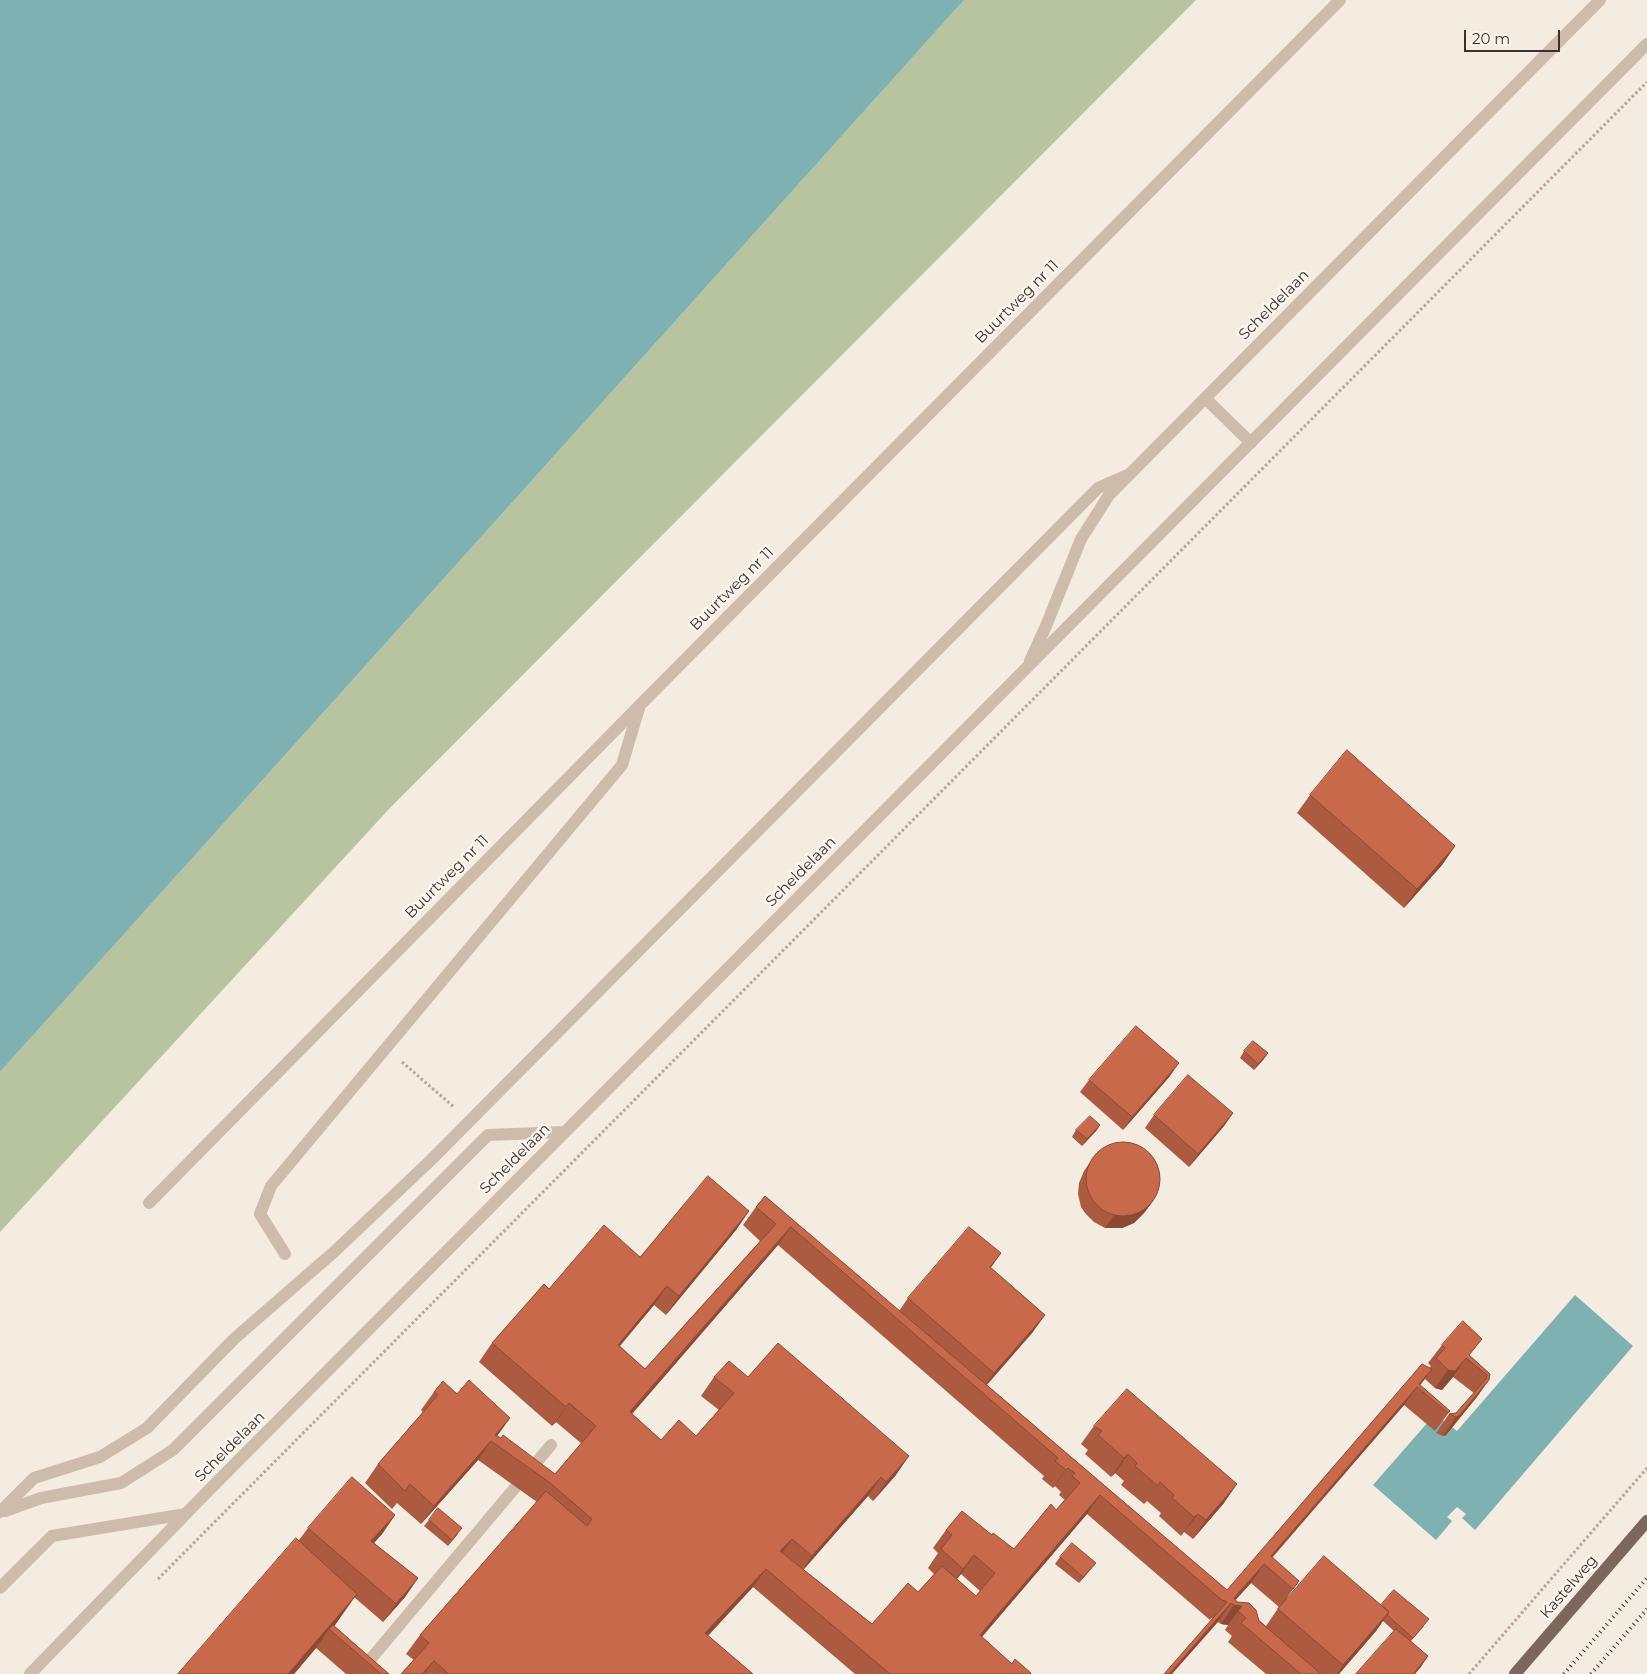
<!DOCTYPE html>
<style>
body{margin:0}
#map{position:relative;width:1647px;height:1674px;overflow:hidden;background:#f4ebe1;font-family:Montserrat,sans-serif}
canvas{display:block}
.scale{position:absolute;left:1464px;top:30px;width:96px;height:22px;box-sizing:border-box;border:2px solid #3b302b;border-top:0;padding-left:6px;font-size:15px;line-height:18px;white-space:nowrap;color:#3b302b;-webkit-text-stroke:4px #fbf5ee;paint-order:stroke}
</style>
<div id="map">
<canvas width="1647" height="1674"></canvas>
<div class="scale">20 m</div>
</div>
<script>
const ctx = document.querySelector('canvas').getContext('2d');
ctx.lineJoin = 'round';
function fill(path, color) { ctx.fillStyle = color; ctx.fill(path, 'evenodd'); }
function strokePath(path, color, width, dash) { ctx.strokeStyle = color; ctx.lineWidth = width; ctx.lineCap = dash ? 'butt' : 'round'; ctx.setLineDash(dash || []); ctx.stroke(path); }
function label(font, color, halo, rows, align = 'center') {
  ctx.font = font + ' Montserrat,sans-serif'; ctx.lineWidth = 5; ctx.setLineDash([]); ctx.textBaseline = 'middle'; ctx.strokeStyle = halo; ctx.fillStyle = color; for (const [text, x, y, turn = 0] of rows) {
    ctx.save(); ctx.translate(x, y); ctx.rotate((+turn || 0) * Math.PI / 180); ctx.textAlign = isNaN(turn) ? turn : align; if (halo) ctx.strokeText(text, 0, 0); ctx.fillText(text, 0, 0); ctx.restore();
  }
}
fill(new Path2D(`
 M964 0H1196L389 809 0 1232V1072Z`), '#b8c4a0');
fill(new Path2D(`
 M0 0H964L0 1072Z
 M1575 1295 1633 1346 1475 1530 1462 1518 1466 1514 1457 1507 1447 1517 1452 1521 1436 1540 1373 1485 1435 1414 1457 1431Z`), '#7fb0b2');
strokePath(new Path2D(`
 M402 1062 454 1107
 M158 1579 1647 82
 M1469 1674 1647 1468`), '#b9a596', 3, [2.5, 2.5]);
strokePath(new Path2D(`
 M1205 398 1251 443
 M1030 661 1046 626 1081 539 1109 495 1600 0
 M149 1203 639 706 1340 0
 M285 1254 260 1214 271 1186 622 765 639 708
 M5 1511 41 1498 121 1483 173 1450 488 1135 565 1132
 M0 1512 34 1478 100 1457 147 1428 234 1339 335 1251 431 1160 1098 488 1130 474
 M0 1588 52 1536 186 1514
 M30 1674 211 1488 1647 44
 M358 1674 551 1445`), '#cdbbac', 12);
strokePath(new Path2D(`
 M1515 1674 1647 1521`), '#7d675c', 12);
strokePath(new Path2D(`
 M1564 1674 1647 1578
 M1591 1674 1647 1609`), '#3b302b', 4, [1, 4]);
fill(new Path2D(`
 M1310 795 1455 846 1442 865 1404 908 1297 813Z
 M1244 1051 1268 1053 1263 1060 1254 1070 1240 1058Z
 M1170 1076 1123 1130 1080 1092 1089 1080Z
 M1233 1113 1224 1126 1189 1167 1145 1128 1154 1115Z
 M1100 1125 1096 1131 1082 1146 1072 1137 1076 1130Z
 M1093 1158 1153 1201 1144 1213 1134 1223 1122 1228H1105L1094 1222 1085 1213 1081 1207 1078 1194 1079 1183 1084 1171Z
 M765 1196 899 1311 908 1298 991 1268 1045 1315 1032 1333 987 1385 1227 1590 1429 1368 1431 1366 1428 1363 1442 1345 1470 1356 1490 1374 1489 1380 1476 1398 1446 1435 1443 1436 1436 1433 1449 1414 1456 1413 1474 1393 1453 1377 1442 1390 1435 1388 1425 1379 1420 1385 1450 1411 1435 1431 1404 1405 1272 1558 1299 1581 1286 1599 1381 1605 1424 1626 1411 1641 1428 1656 1420 1668 1394 1631 1383 1621 1376 1631 1339 1674H1266L1228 1642 1232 1636 1225 1630 1228 1625 1221 1624 1218 1622 1211 1618 1210 1620 1087 1514 982 1637 1012 1664 1030 1674H855L753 1587 708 1636 753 1674H401L414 1660 406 1654 420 1635 537 1502 478 1460 421 1524 397 1503 392 1509 365 1483 378 1464 423 1412 421 1410 434 1392 457 1394 510 1418 497 1436 555 1474 582 1444 556 1422 552 1426 479 1362 492 1343 549 1289 640 1257 749 1211 736 1230 666 1315 654 1305 620 1346 645 1369 760 1241 743 1225 756 1207ZM778 1245 1044 1476 1042 1479 1053 1488 1055 1486 1061 1492 1059 1495 1065 1500 1056 1510 1014 1549 992 1535 946 1530 933 1548 938 1553 928 1568 934 1574 918 1592 872 1624 803 1569 868 1496 873 1501 896 1475 748 1377H714L701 1396 719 1410 696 1436 661 1440 632 1414ZM961 1574 980 1591 976 1596 957 1579ZM1251 1583 1279 1607 1266 1626 1235 1600Z
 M1094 1426 1224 1503 1193 1539 1184 1532 1181 1536 1159 1516 1161 1513 1147 1501 1144 1504 1121 1485 1124 1481 1115 1473 1111 1477 1085 1454 1088 1450 1081 1444Z
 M395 1515 382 1534 374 1543 418 1578 405 1597 383 1622 354 1597 334 1626 389 1674H346L316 1648 294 1674H178L299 1540 308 1528Z
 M429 1520 458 1534 448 1546 424 1526Z
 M1060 1557 1091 1569 1079 1583 1055 1564Z`), '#ac5a40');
fill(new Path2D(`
 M1455 846 1442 865 1404 908 1417 889Z
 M1268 1053 1263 1060 1254 1070 1258 1064Z
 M1179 1063 1170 1076 1123 1130 1132 1117Z
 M1233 1113 1224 1126 1189 1167 1198 1154Z
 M1100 1125 1096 1131 1082 1146 1087 1139Z
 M1153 1201 1144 1213 1134 1223 1122 1228H1105L1114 1215Z
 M749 1211 736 1230 666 1315 679 1296Z
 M791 1227 778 1245 617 1431 630 1412Z
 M1001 1253 988 1272 990 1267Z
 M667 1286 654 1305 605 1363 618 1345Z
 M1045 1315 1032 1333 980 1392 994 1373Z
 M1466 1358 1453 1377 1442 1390 1435 1388 1448 1370Z
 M1432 1369 1418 1388 1417 1387Z
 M1489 1380 1476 1398 1446 1435 1443 1436 1456 1417Z
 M1417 1387 1404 1405 1265 1565 1271 1556Z
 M569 1403 556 1422 552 1426 566 1407Z
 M510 1418 497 1436 491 1441 478 1460 421 1524 434 1506Z
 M1128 1454 1115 1473 1111 1477 1124 1458Z
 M909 1456 896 1475 873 1501 886 1482Z
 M1068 1468 1055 1486 1053 1488 1066 1470Z
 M881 1477 868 1496 799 1575 812 1556Z
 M1237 1484 1224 1503 1193 1539 1206 1520Z
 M1100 1495 1087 1514 967 1654 980 1635Z
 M1198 1514 1184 1532 1181 1536 1194 1517Z
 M395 1515 382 1534 358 1560 371 1541Z
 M792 1539 779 1558 780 1551Z
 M974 1555 961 1574 950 1587 963 1569Z
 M1096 1563 1091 1569 1079 1583 1083 1577Z
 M1264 1564 1251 1583 1232 1604 1231 1603 1218 1622 1172 1674H1169Z
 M766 1569 753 1587 692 1652 705 1633Z
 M418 1578 405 1597 383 1622 396 1604Z
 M357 1594 333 1628 329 1629 316 1648 294 1674H288Z
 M1234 1605 1242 1606 1228 1625 1221 1624Z
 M1389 1612 1376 1631 1339 1674H1337L1343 1665Z
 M1428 1656 1420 1668 1415 1674H1413Z
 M434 1661 424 1674H422Z`), '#8c4a34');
const building = new Path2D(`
 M1347 750 1455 846 1417 889 1310 795Z
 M1136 1026 1179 1063 1132 1117 1089 1080Z
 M1253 1041 1268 1053 1258 1064 1244 1051Z
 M1188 1075 1233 1113 1198 1154 1154 1115Z
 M1090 1116 1100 1125 1087 1139 1076 1130Z
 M1086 1179a37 37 0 1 1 74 0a37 37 0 1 1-74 0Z
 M708 1176 749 1211 679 1296 667 1286 618 1345 645 1369 776 1224 756 1207 765 1196 1227 1590 1422 1364 1432 1369 1419 1384 1450 1411 1448 1413 1417 1387 1271 1556 1299 1581 1293 1589 1264 1564 1234 1598 1237 1602 1249 1603 1256 1610 1259 1621 1321 1674H1301L1241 1623 1246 1618 1238 1611 1242 1606 1234 1605 1231 1603 1169 1674H1164L1227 1602 1224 1600 1223 1601 1100 1495 980 1635 1012 1664 1015 1659 1031 1673 1030 1674H890L766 1569 705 1633 753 1674H449L434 1661 422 1674H401L429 1643 420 1635 546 1491 587 1526 592 1519 549 1482 491 1441 434 1506 410 1484 405 1491 378 1464 438 1395 434 1392 443 1381 457 1394 469 1380 510 1418 495 1435 501 1438 503 1435 555 1474 596 1426 569 1403 566 1407 492 1343 544 1284 549 1289 604 1225 640 1257ZM791 1227 1058 1458 1055 1461 1066 1470 1068 1468 1075 1473 1072 1476 1080 1483 1056 1510 1051 1504 1014 1549 993 1533 992 1535 962 1511 946 1530 952 1535 941 1549 963 1569 974 1555 995 1573 976 1596 942 1566 918 1592 908 1583 872 1624 780 1551 792 1539 812 1556 881 1477 886 1482 909 1456 778 1343 748 1377 729 1361 714 1377 734 1393 696 1436 679 1420 661 1440 630 1412Z
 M969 1227 1001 1253 990 1267 1045 1315 994 1373 908 1298Z
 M1463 1321 1482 1339 1469 1355 1490 1374 1489 1380 1459 1416 1456 1417 1449 1414 1456 1413 1486 1379 1487 1375 1466 1358 1455 1371 1448 1370 1436 1358 1445 1348 1442 1345Z
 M1127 1389 1237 1484 1206 1520 1198 1514 1194 1517 1172 1498 1174 1495 1160 1482 1158 1486 1135 1466 1137 1463 1128 1454 1124 1458 1098 1435 1102 1431 1094 1426Z
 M352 1477 395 1515 371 1541 418 1578 396 1604 308 1528Z
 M438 1508 462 1528 452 1540 429 1520Z
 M296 1538 357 1594 288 1674H178Z
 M1072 1543 1096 1563 1083 1577 1060 1557Z
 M1324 1556 1389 1612 1343 1665 1278 1609Z
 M1394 1590 1429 1619 1413 1638 1387 1615 1389 1612 1381 1605Z
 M333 1625 389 1674H381L329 1629Z
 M1396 1629 1428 1656 1413 1674H1356Z`);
fill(building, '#c8694b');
strokePath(building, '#8c4a34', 1);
label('15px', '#3b302b', '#fbf5ee', [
 ["Buurtweg nr 11",1017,302,-45],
 ["Scheldelaan",1274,305,-45],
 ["Buurtweg nr 11",732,589,-45],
 ["Scheldelaan",801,872,-45],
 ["Buurtweg nr 11",447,877,-45],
 ["Scheldelaan",515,1159,-45],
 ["Scheldelaan",230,1447,-45],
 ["Kastelweg",1569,1587,-49]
]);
</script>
